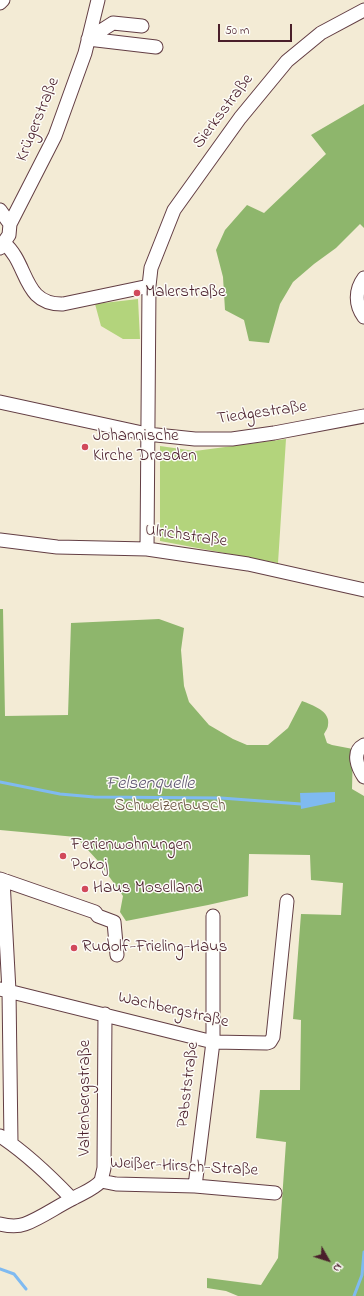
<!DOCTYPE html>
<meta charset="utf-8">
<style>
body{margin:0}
#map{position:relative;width:364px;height:1296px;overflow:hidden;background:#f3ebd5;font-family:"Indie Flower",sans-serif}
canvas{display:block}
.north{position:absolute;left:308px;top:1240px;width:40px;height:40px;-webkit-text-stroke:3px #fdfcf7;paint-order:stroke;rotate:129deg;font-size:11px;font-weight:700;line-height:16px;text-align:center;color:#4a1f2b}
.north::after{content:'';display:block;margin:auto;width:14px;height:18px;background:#4a1f2b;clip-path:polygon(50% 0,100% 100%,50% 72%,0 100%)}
.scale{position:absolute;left:218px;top:24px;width:74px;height:18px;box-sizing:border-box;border:2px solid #4a1f2b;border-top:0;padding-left:5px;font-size:12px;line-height:14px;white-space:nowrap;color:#4a1f2b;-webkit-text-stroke:3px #fdfcf7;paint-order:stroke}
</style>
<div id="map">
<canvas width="364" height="1296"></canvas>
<div class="north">N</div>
<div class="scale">50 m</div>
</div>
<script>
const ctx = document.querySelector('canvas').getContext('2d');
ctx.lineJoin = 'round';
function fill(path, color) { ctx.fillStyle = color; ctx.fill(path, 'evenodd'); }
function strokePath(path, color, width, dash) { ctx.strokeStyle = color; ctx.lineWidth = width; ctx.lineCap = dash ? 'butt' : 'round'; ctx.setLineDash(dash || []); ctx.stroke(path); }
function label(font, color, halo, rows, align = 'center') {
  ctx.font = font + ' "Indie Flower",sans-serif'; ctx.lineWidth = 3; ctx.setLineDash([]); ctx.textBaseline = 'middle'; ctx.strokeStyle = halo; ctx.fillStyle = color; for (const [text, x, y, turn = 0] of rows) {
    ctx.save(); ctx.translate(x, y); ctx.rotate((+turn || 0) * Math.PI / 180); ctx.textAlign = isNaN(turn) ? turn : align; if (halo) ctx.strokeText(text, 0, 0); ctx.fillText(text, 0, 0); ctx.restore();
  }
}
fill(new Path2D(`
 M138 299 140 339H123L101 326 95 304Z
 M286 439 278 563 160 541V446L195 451Z`), '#b3d47c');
fill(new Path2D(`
 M364 104V228L360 224 336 248 314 264 293 282 280 304 269 343 249 341 244 320 225 310 223 277 216 250 225 230 247 205 264 213 326 154 311 135Z
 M0 609H3L5 716 68 715 71 623 159 619 184 628 181 650 184 686 189 702 209 725 233 739 247 745H268L288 728 302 701C312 705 331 711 328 725 328 728 325 732 324 734L327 743 332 745 353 749 352 789 364 796V1296H238L226 1291 207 1288V1278L261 1285 278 1258 286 1142 256 1138 260 1090H300L301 1020 293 1019 301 914 341 915 343 883 311 880 310 855 249 854 248 896 208 905 126 921 120 912 123 896 98 861 76 837 0 830Z`), '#8eb66c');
fill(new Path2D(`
 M335 792V802L301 809 300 793Z`), '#7fbaf1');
strokePath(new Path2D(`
 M0 782 60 794 94 797 221 798 301 804
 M0 1269 14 1274 26 1289
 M354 1296 362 1275 364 1252`), '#7fbaf1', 3);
const minor = new Path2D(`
 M0 3 3 0
 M88 39 156 47
 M88 39 113 23 142 26
 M0 210 10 224
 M4 243C29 264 22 305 63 304L149 286
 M0 248 9 235 10 224 55 136 85 53 98 0
 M364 278C355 290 355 305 364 317
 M0 402 147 434 195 439H232L274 433 364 416
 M0 540 57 547 147 549 248 564 364 590
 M147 549 149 286 151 268 174 210 240 118 287 61 321 33 364 10
 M364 745C351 752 358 768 364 777
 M0 879 95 912 98 916 114 922 117 955
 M3 880 9 991 11 1143
 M0 989 213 1042 267 1043 270 1042 273 1037 287 901
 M0 1136C26 1153 50 1176 72 1199
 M101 1181 116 1184 195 1186 275 1193
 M101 1181 104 1168 105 1014
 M195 1186 213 1042V916
 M0 1224C8 1226 17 1227 25 1224 41 1218 56 1207 72 1199 82 1193 93 1190 101 1181`);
strokePath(minor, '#633e44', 15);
strokePath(minor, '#fff', 13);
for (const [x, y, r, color] of [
 [137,293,4,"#d1495b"],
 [85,447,4,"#d1495b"],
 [63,856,4,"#d1495b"],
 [85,889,4,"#d1495b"],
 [74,948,4,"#d1495b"]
]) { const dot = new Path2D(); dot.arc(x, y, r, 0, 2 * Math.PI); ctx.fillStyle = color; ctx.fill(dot); strokePath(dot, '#fdfcf7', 1.5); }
label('17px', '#4a1f2b', '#fdfcf7', [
 ["Sierksstraße",224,112,-53],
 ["Krügerstraße",39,120,-68],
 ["Tiedgestraße",262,414,-8],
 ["Ulrichstraße",186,537,8],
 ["Wachbergstraße",173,1011,13],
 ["Pabststraße",189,1085,-83],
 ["Valtenbergstraße",86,1098,-90],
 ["Weißer-Hirsch-Straße",184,1168,3]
]);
label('17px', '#4a1f2b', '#fdfcf7', [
 ["Malerstraße",145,293],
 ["Johannische",93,437],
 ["Kirche Dresden",93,457],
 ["Ferienwohnungen",71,846],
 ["Pokoj",71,866],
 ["Haus Moselland",93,889],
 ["Rudolf-Frieling-Haus",82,948]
], 'left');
label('17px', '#6a5543', '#fdfcf7', [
 ["Schweizerbusch",170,807]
]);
label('italic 18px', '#5d5570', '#fdfcf7', [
 ["Felsenquelle",150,785]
]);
</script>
